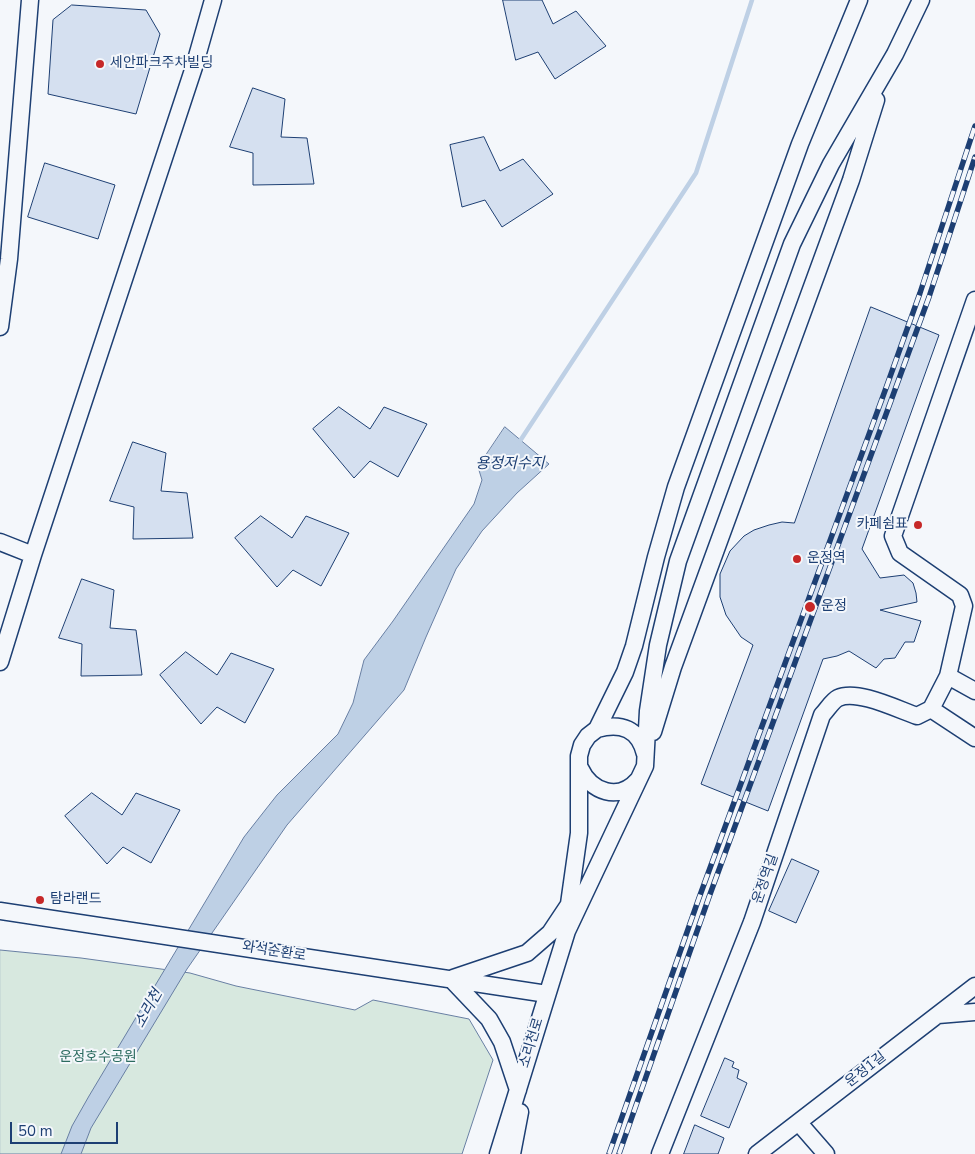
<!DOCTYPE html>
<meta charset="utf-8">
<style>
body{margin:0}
#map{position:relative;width:975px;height:1154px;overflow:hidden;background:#f4f7fb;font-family:"Nunito Sans",sans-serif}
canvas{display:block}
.scale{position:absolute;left:10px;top:1122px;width:108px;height:22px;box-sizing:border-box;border:2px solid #1d3f73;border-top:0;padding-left:6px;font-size:15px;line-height:18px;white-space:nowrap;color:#1d3f73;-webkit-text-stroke:4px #f4f7fb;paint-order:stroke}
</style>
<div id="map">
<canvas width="975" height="1154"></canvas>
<div class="scale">50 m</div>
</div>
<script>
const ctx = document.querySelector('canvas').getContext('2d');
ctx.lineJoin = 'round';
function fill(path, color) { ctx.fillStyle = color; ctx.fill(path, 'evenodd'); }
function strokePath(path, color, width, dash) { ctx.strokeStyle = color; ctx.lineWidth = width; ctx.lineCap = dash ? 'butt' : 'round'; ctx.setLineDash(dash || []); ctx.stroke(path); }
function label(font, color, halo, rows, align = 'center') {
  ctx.font = font + ' "Nunito Sans","Noto Sans KR",sans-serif'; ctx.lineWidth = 4; ctx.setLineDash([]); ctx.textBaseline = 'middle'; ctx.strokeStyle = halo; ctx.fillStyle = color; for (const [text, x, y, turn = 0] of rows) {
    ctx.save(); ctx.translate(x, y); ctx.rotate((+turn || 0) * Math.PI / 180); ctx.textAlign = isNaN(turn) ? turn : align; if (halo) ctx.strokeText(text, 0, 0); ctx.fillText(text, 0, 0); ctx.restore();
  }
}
const green = new Path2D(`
 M0 950 81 958 190 973 236 986 355 1010 373 1000 469 1019 493 1060 462 1154H0Z`);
fill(green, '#d7e8df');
strokePath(green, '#687fa3', 1);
const water = new Path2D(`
 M505 427 549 464 517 493 482 531 456 569 426 637 404 690 287 825 187 969 91 1128 81 1154H61L72 1126 89 1096 244 837 277 795 338 734 353 703 364 660 393 621 474 504 482 480 478 467Z`);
fill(water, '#bed0e5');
strokePath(water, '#687fa3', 1);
strokePath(new Path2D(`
 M518 444 696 173 752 0`), '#bed0e5', 4.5);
const building = new Path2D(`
 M503 0H542L553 24 576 11 606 46 555 79 538 52 516 60Z
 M72 5 146 10 160 34 136 114 48 94 53 20Z
 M253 88 285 99 281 137 307 138 314 184 253 185V153L230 147Z
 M484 137 500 171 523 159 553 194 502 227 485 200 462 207 450 145Z
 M45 163 115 185 98 239 28 217Z
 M871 307 939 335 862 549 880 578 904 575 913 583 916 593 917 602 880 610 921 621 914 642H905L895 658 884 659 876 668 849 651 837 656 823 659 768 811 701 784 753 645 741 637 726 615 720 597V574L730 551 744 536 754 530 769 525 782 522 794 523Z
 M339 407 370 429 384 407 427 424 398 477 370 461 354 478 313 429Z
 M133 442 166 453 161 491 187 493 193 538 133 539 134 507 110 501Z
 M261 516 292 538 306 516 349 533 321 586 293 570 277 587 235 538Z
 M82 579 114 590 110 628 136 630 142 675 81 676 82 644 59 638Z
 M186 652 217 675 231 653 274 669 245 723 217 707 201 724 160 675Z
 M92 793 122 815 136 793 180 810 151 863 123 847 107 864 65 816Z
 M792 859 819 871 796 923 769 911Z
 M725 1058 734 1062 732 1067 739 1070 737 1078 747 1083 729 1128 701 1116Z
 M695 1125 724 1138 718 1154H684Z`);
fill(building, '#d5e0f0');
strokePath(building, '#1d3f73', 1);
const minor = new Path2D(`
 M0 327 9 259 30 0
 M0 542 33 555
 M0 662 33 555 194 67 213 0
 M948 676 975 691
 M931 709 975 738
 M597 729C621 722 639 729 645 754
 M653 732 673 667 851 180 876 100
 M580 768C591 792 619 802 638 780
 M0 911 547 994
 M567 918 579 833V756L582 745 588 736 597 729 625 672 634 646 656 557 676 487 800 144 859 0
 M453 978 527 953 550 933 568 906
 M451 979 489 1019 502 1042 518 1090
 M938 1015 975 1012
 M799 1123 826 1154
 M498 1154 567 931 645 766 648 711 658 645 678 561 792 244 831 164 895 54 921 0
 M512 1154 520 1112
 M660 1154 752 922 822 715C827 710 832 701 838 698 857 689 897 709 917 716L931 709 948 676 964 606 960 595 900 553 893 536 975 300
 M757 1154 975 986`);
strokePath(minor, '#1d3f73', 19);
strokePath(minor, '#f4f7fb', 16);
const rail = new Path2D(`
 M609 1154 699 898 886 388 920 293 975 126
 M619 1154 709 897 929 297 975 157`);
strokePath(rail, '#1d3f73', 5.5);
strokePath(rail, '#f4f7fb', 4, [11]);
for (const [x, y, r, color] of [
 [100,64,5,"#c62828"],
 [918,525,5,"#c62828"],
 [797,559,5,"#c62828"],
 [810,607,6,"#c62828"],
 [40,900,5,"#c62828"]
]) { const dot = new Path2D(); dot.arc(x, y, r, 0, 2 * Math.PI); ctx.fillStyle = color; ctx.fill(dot); strokePath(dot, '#f4f7fb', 2); }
label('14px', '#1d3f73', '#f4f7fb', [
 ["세안파크주차빌딩",110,64],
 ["카페쉼표",908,525,"right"],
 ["운정역",807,559],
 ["운정",821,607],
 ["탐라랜드",50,900]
], 'left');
label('14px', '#1d3f73', '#f4f7fb', [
 ["운정역길",766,879,-71],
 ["와석순환로",274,952,9],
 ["소리천로",532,1043,-73],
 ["운정1길",866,1070,-38]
]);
label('14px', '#2c6c60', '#f4f7fb', [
 ["운정호수공원",98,1058]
]);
label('italic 15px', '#1d3f73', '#f4f7fb', [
 ["용정저수지",510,464],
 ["소리천",149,1009,-61]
]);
</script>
